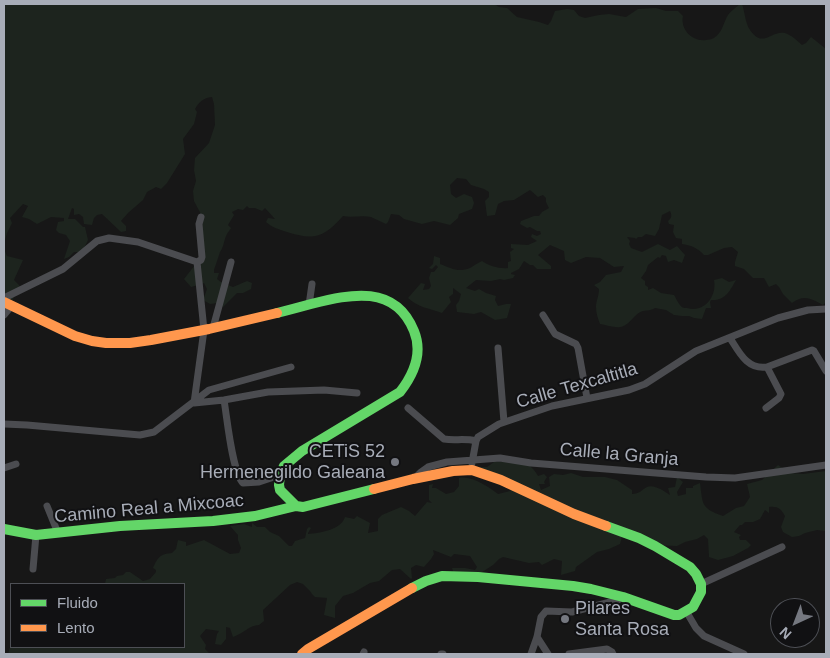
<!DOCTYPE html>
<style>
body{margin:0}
#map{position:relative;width:830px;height:658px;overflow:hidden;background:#171717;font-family:Helvetica,sans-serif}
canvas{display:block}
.frame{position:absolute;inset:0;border:5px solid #a8adb8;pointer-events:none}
.legend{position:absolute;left:10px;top:583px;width:175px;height:65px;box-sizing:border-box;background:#111113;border:1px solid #4d4f55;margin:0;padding:6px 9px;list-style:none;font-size:15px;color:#a8adb8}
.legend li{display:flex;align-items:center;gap:10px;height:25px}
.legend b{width:25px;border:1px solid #4d4f55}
.north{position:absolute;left:770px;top:598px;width:50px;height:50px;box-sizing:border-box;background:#111113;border:1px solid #4d4f55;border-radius:50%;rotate:223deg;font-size:14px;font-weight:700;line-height:20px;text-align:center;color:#a8adb8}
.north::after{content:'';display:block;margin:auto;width:18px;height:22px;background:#757880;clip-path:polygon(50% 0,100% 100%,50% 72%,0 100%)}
</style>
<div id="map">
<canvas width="830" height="658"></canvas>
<div class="frame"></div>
<ul class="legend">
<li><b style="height:6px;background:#63d668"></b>Fluido</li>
<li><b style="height:6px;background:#ff974d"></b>Lento</li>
</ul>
<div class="north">N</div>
</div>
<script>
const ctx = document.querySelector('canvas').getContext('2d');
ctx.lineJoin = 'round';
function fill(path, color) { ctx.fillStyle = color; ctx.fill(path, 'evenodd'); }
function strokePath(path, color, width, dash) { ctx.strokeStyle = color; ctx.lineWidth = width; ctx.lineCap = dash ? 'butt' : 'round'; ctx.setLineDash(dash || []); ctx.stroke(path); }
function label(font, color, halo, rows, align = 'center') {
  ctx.font = font + ' Helvetica,sans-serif'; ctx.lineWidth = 4; ctx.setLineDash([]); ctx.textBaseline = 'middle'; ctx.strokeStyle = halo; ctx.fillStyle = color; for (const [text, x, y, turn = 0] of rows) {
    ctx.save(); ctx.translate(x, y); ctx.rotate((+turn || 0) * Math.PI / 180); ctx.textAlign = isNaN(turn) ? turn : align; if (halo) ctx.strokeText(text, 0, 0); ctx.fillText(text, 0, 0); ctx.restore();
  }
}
fill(new Path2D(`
 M4 4H494L499 7 507 8 517 17 539 22 548 25 551 21 555 11 567 9 574 10 579 16 585 18 599 15 609 14 626 17 638 9 656 8 666 11H678L683 16C680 29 692 42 706 40 708 40 712 39 714 38 723 32 723 23 728 15 731 11 736 7 740 4H742C745 12 745 23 750 30 763 49 771 30 785 33 791 35 798 41 802 45L806 43 811 37 826 49V302L823 305C811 299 804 294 792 303L783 294 779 287 776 284 769 287 764 278H753L744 269 735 266V262L738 252 732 247 724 248 708 255H704C698 248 690 245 682 244V239L676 238 673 232 674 225 669 224 668 221C672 218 672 215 670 211L662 215 659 229 655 236 646 234 642 237H638L636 239 635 238 627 237 630 241 629 244 631 248 642 252 658 244 670 250 677 246 685 255 682 263 674 260 668 262 666 256 662 255 660 258 658 257 648 265 646 271 641 278 645 281V285L648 287V290L653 288 661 293 674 295C676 298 678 303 680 305 682 308 684 308 687 308 705 313 717 296 714 280L722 278 729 282 736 280C730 291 725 301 711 300L710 302 711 308H706L702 319 694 318 689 316H682L674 315 666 310 655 308C650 311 648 310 643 311 634 313 630 326 620 327 615 328 606 325 600 324 598 319 596 313 596 307 596 301 599 296 599 289L594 285 600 282 606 275 621 272 624 266 614 267 600 258 586 257 571 263 565 260 564 251 550 245 538 255 551 266V269H537L533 265H530L524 261 519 269 511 273V274L515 275 513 278 504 280 500 279 491 281 476 280 466 288 475 291 479 289 486 293 496 296 495 300 498 306 506 304H511L507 318 495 320 481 312 474 314 457 312 456 305 459 301 461 294 453 288V294L449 297 451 302 442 313C431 309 417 307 408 298L421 283 425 284 423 290 429 289 431 286 429 278 431 272H434L438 267 436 265 432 269 429 268 433 264 434 256 440 258V264C451 268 458 273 470 268 474 266 477 263 482 261 489 266 500 269 508 268V262L511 261 510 252 514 249 511 248V244L528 245 537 241 531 237 532 234 537 236 541 234 540 231H537L530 227 527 228 520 224 521 221 534 216H539L542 212 549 208 546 202V198L543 195 538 197 530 190 514 200 504 201 498 204 495 215 487 216 485 201 489 197V192L484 189 471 185 466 179 457 178 450 185 451 194 456 198 464 194 472 197 474 203 472 209 459 214 458 218 450 225 434 221 422 224 404 219 399 215 391 214 388 222 386 224C381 222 376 219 371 217 362 215 351 218 343 216 324 237 315 241 287 232 278 229 273 228 266 222L268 218 275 219 265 208 262 211 255 208H249L247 206 243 210 238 209 232 212 234 215 228 225 231 228C230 230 228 232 227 234 224 239 224 247 220 252L214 270V273H219L217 279 221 282 233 287 247 281 252 283 251 289 243 293H237L223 307 218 303 210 304 203 300 207 289 204 283 202 284 191 287 184 279 202 256 200 237 203 218 194 201 193 191 196 181 194 170 195 158 209 143 215 125 214 104 212 97C203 98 199 102 195 109L197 112 194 124 183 139 185 154 167 183 161 189 156 187 147 192 143 200 128 213 121 221 126 226V231L121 232 102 214 97 215 94 218 92 225 84 224 83 217 79 214 74 215V209L72 208 68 219H75L83 227H85L88 240 82 252H74L69 257 64 259 70 241 66 235 59 233 56 230 58 222 64 221V218L51 217 37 224 29 219 22 217 28 206 23 204 10 218 12 223 7 233 4 244Z
 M4 249 7 256 23 260 14 280 19 285 21 290 14 297 10 305 4 307Z
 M514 458C524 461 533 466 538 476L544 474 547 477 544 482 545 484H539L541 490 550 486 549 477 554 474 563 475 571 473 583 477H605L617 480 632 490V494C640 494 641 490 647 487 654 484 664 491 670 495L668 488 675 487 677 477 683 482 677 492 678 496 686 494V488H693V486L700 483C703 504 700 508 723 516L736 508 744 506 750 497 747 484 762 480 778 465 790 473 803 474 826 471V531L817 530 805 533 799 536 792 537 783 532 781 527 785 516C781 509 778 506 769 507V513L765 510 760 519 753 522H745L742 525H740L734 532 741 535 739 537 740 540H746L751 545 748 548 746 549 733 556 718 560 709 557 708 539 704 535 697 539 685 542 677 546 651 545 622 537 620 544 609 549 597 552 576 567 575 571 561 575 562 561 554 559 542 565 539 562 529 563 503 557 499 559 493 565 479 574H454L452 568H465L475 570 477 567 470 556 454 554 451 557 433 550 434 554 431 559 424 567 416 565 411 568 412 578 411 579 400 569 392 570 379 581 370 583 353 593 343 596 335 606V618L324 615 327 598 315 597 312 594 310 591 303 584 297 582 290 585 263 610 264 621 259 625C249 625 243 634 233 637L230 628 226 627V639L221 645 215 644 217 634 219 631 206 629 200 636 206 645 205 649 210 654H8L11 644V647H184V584H105L106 579 115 578 117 576 123 575 126 572H130L143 581 150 579 156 572V570L153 568C158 557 160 554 172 553L176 549 178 540 186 542V546L204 540 230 554 239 553 241 548 238 540V535L230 526 244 524 252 527V523L257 527H265L270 532 279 536 289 546H292L295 541 305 538 307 529 309 527 311 528 308 533V534C320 533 341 530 345 517L354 519 357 516 370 523 368 533 378 531V519L382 515 401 507 409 511 415 516 427 502 432 503 429 500V485L433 484 432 488H436L446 494 454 492 459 486V478C471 475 489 487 498 494L510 491 509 479 495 473 476 474 480 467H487L494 462H502Z`), '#1d241e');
strokePath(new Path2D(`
 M4 298 63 269 97 241 109 238 138 242 197 262 201 260 202 257 199 224 201 217
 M309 305 312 284
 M4 315 9 309 11 305
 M543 315 555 334 576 344 578 348 587 398
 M213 328 231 262
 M730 338C739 352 747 370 767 367L812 350 814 351 826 371
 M498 348 504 422
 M224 400C227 417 232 472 243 483L259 482 280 475
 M194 403 224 400 268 392 324 390 357 393
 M194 403 204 330 197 262
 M408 408 444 439C455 441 464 438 476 441
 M766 408 779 398 781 394 767 367
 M4 424 27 425 140 435 154 432 209 390 291 367
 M472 463 476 441 478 437 499 424 552 406 629 390 645 384 696 351 778 318 808 310 826 309
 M4 468 16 464
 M414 479 421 472 428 467 447 462 500 458 531 463 706 477 735 478 826 465
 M47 506 58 533
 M33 569 36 535
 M701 584 782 547
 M686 611 696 628 704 636 744 654
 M537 637 548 654
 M363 654 364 652
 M441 654H443
 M531 654 537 637 541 617 546 611 572 612 618 600 623 597
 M569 654 607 649 612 652 613 654`), '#4b4c50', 7);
strokePath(new Path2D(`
 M277 313C289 310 300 307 311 304 351 294 395 284 414 331 423 353 414 374 400 392L302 451 284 466 280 475 279 485 280 490 296 506
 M4 529 36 535 120 526 213 521 255 516 296 506 303 507 374 489
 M412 588 426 581 442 576 478 577 573 586 591 589 623 597 674 615H679L693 607 701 592V584L696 574 690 567 655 546 639 538 606 526`), '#63d668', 10);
strokePath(new Path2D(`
 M4 302 75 336 92 341 106 343H130L151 340 209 329 277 313
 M374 489 413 479 453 471 472 470 501 480 574 514 606 526
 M302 654 308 649 412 588`), '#ff974d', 10);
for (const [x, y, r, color] of [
 [395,462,5,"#757880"],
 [565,619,5,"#757880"]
]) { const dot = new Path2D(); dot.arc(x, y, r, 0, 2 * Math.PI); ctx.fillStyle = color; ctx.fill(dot); strokePath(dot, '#111113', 2); }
label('18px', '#a8adb8', '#111113', [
 ["Calle Texcaltitla",577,386,-16],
 ["Calle la Granja",619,455,5],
 ["Camino Real a Mixcoac",149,509,-5]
]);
label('18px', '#a8adb8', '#111113', [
 ["CETiS 52",385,452],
 ["Hermenegildo Galeana",385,473],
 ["Pilares",575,609,"left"],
 ["Santa Rosa",575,630,"left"]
], 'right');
</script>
